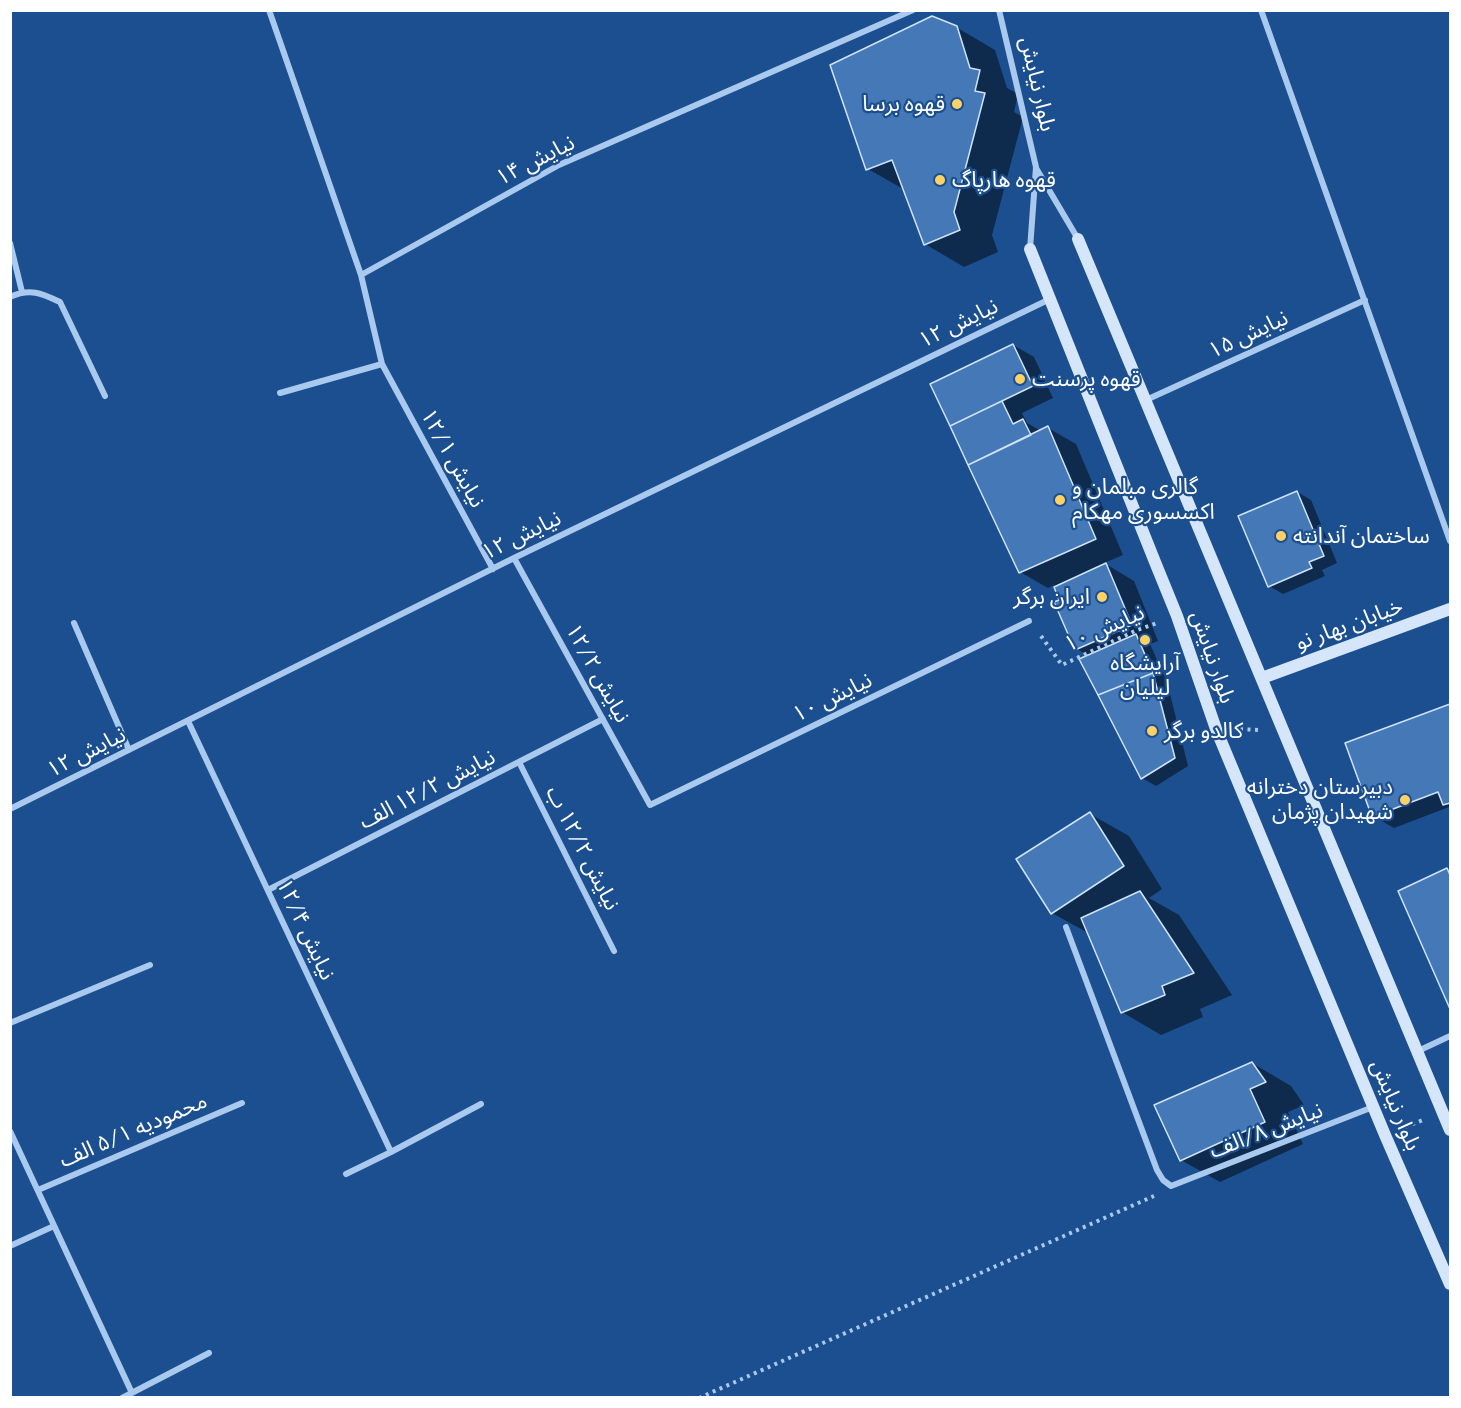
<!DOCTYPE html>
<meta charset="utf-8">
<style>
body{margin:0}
#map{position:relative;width:1461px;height:1408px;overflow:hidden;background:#1b4f8f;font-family:"Exo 2",sans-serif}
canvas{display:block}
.frame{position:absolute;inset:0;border:12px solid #fff;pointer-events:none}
</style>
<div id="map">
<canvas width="1461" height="1408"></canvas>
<div class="frame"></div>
</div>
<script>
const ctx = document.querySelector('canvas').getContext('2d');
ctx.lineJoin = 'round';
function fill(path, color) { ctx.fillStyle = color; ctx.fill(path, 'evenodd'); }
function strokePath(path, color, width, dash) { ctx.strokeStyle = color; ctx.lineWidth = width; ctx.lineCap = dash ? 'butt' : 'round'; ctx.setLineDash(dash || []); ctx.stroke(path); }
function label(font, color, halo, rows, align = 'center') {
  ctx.font = font + ' "Exo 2","Noto Sans Arabic",sans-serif'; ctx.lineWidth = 4.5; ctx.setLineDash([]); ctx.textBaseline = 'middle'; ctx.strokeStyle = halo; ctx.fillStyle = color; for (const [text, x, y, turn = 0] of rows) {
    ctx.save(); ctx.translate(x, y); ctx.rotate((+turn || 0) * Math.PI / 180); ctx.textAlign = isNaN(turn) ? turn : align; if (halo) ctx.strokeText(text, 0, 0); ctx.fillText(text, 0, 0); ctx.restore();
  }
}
fill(new Path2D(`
 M956 27 995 50 1007 88 1018 94 1014 112 1023 117 992 235 998 252 964 267 925 244 905 190 868 169Z
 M1013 345 1034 357 1053 398 1022 413 1027 423 1041 431 1048 428 1076 444 1123 555 1104 563 1134 581 1158 641 1150 644 1167 682 1188 766 1156 786 1142 778 1089 656 1077 649 1061 600 1054 585 1048 588 1020 572 932 385Z
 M1297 492 1311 500 1337 563 1322 570 1325 576 1283 594 1269 586Z
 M1450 705V808L1449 807 1394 828 1373 816 1347 744Z
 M1090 814 1129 836 1162 889 1149 898 1179 915 1232 995 1200 1009 1203 1017 1161 1035 1122 1012 1090 934 1052 913Z
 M1447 870 1450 872V1006L1400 891Z
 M1252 1063 1291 1086 1304 1105 1288 1112 1303 1144 1220 1182 1181 1160Z`), '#0007');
const building = new Path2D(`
 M932 16 957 26 970 68 980 70 975 91 985 93 954 212 960 230 924 245 892 160 866 170 830 65Z
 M1013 344 1033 386 950 426 930 384Z
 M1002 401 1013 424 1023 419 1031 435 968 465 950 426Z
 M1048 426 1096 539 1019 573 968 465Z
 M1297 491 1324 556 1309 562 1312 568 1268 587 1238 516Z
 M1106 563 1132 625 1075 650 1054 602 1059 600 1054 587Z
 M1136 634 1153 673 1098 695 1079 659Z
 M1153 673 1175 758 1141 779 1098 695Z
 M1450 704V803L1443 805 1438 792 1372 817 1345 743Z
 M1090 812 1124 866 1051 914 1016 859Z
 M1447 868 1450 875V1009L1398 891Z
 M1140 891 1194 973 1162 986 1165 995 1121 1013 1081 918Z
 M1252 1062 1266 1082 1250 1089 1265 1122 1180 1161 1154 1105Z`);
fill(building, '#4478b7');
strokePath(building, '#cfe3fa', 1.5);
strokePath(new Path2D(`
 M1041 636 1062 665 1137 630 1157 623
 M1240 729 1259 730
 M1405 1127 1423 1120
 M699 1398 1154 1196`), '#a9c9ee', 4, [3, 4.5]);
strokePath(new Path2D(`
 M269 10 361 275
 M999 10 1036 167 1030 249
 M1261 10 1450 541
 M1036 168 1078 239
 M10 243 22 292
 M10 297C30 288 41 293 60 302L105 396
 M382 364 493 569
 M280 393 382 364 361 275 559 165 913 10
 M1146 400 1365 300
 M514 558 650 805 1029 621
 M74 623 129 750
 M188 721 391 1152
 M519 762 614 951
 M10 809 514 558 1050 299
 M268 890 603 719
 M1066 927 1157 1170 1163 1180 1171 1186 1373 1107
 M10 1023 150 965
 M1418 1051 1450 1036
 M10 1131 132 1393
 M346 1174 391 1152 481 1104
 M38 1190 242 1103
 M10 1246 54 1226
 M122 1398 209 1353`), '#a9c9ee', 6);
strokePath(new Path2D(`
 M1078 239 1450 1130
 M1030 249 1155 562 1177 616 1216 729 1385 1135 1450 1284
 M1262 678 1450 609`), '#d6e6fa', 12);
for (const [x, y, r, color] of [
 [957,104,6,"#ffd166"],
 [940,180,6,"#ffd166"],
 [1020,379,6,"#ffd166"],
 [1060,500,6,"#ffd166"],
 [1281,536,6,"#ffd166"],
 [1102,597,6,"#ffd166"],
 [1145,640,6,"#ffd166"],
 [1152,731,6,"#ffd166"],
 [1405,800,6,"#ffd166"]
]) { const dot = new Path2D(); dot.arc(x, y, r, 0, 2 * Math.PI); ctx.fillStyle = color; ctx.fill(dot); strokePath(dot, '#1b4f8f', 2); }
label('22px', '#fff', '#1b4f8f', [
 ["بلوار نیایش",1038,84,77],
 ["نیایش ۱۴",535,160,-27],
 ["نیایش ۱۲",958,323,-26],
 ["۱۵ نیایش",1248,334,-25],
 ["۱۲/۱ نیایش",453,458,61],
 ["نیایش ۱۲",521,535,-26],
 ["خیابان بهار نو",1349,624,-20],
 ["۱۰ نیایش",1104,628,-24],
 ["بلوار نیایش",1213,657,71],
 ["۱۲/۲ نیایش",598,673,61],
 ["نیایش ۱۰",832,697,-26],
 ["نیایش ۱۲",86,752,-27],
 ["نیایش ۱۲/۲ الف",427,789,-27],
 ["نیایش ۱۲/۲ ب",583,848,63],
 ["۱۲/۴ نیایش",306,929,65],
 ["بلوار نیایش",1396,1105,67],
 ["محمودیه ۵/۱ الف",133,1130,-23],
 ["نیایش ۸/الف",1266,1130,-21]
]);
label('22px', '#fff', '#1b4f8f', [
 ["قهوه برسا",945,104,"right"],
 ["قهوه هارپاگ",952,180],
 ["قهوه پرسنت",1032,379],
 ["گالری مبلمان و",1072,487],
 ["اکسسوری مهکام",1072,512],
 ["ساختمان آندانته",1293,536],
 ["ایران برگر",1090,597,"right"],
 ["آرایشگاه",1145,663,"center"],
 ["لیلیان",1145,688,"center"],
 ["کالدو برگر",1164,731],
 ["دبیرستان دخترانه",1393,787,"right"],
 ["شهیدان پژمان",1393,812,"right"]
], 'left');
</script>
